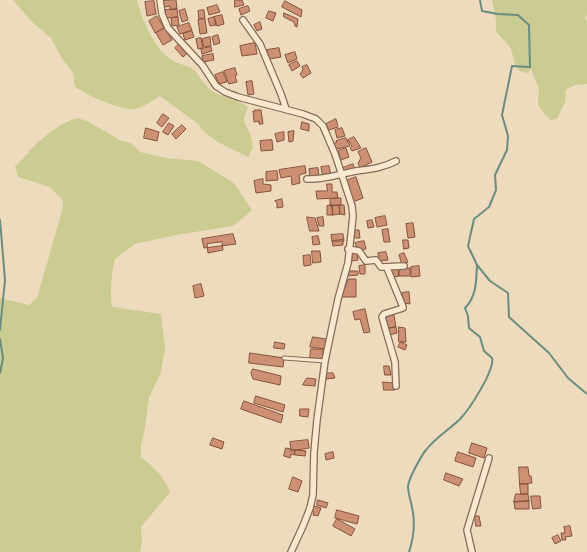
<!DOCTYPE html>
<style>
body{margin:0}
canvas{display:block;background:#eedbbe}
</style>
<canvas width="587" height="552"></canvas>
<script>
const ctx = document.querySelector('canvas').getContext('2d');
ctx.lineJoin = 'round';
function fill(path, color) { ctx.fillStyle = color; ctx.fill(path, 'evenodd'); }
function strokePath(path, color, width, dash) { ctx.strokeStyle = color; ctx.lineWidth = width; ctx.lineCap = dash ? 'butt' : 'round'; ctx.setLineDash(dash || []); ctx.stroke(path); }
fill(new Path2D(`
 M13 0H137C142 20 154 48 172 60 178 64 188 65 194 70 200 76 205 86 212 91 223 98 237 99 248 107L244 118 245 124 250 133 253 147 248 157C231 148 208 140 198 124L160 96C152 101 143 108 134 109 122 111 86 95 75 87L73 73 61 57 51 38 31 21Z
 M492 0H587V15L585 18 587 22V84L575 85 566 90 565 102 557 119 551 120 542 111 539 106 538 100 539 89 531 69 527 73C511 71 516 57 509 46 506 41 500 37 496 32V20Z
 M78 118 89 122 120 140 131 143 140 152 166 158 198 161 234 183 252 210 233 226 176 235 135 244 115 259C111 275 110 291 112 307L161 314 165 348 161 372 149 398 144 433 141 445V457C155 469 163 475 170 492L141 527 142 540 140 552H0V298L29 305 37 298 62 211 63 200 50 187 18 177 15 167C33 147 52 125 78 118Z`), '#cbcc92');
strokePath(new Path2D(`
 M480 0 482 11 498 14 518 15 529 25 530 67 512 66 502 115 508 136 507 150 495 175 496 190 489 207 474 219 468 246 477 265 490 281 508 293 509 317 549 353 568 378 587 394
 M0 220 5 280 0 330
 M0 339 3 358 0 373
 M409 552C413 540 415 526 413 513 412 504 408 494 408 486 409 478 421 456 426 450 435 438 449 430 460 419 469 410 495 370 492 358L484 351 480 337 469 328 468 316 465 308C477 296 476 281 477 265`), '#698d80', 2);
const building = new Path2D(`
 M176 0 177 9 170 10V6L165 7 164 3H163L162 1Z
 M235 0H242L244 5 235 7Z
 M154 1 156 14 147 16 145 2Z
 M285 1 302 10 301 17 282 7Z
 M217 5 220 12 209 15 207 8Z
 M248 6 250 11 241 15 239 9Z
 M177 9 178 17 166 18 165 10Z
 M185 9 188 20 182 22 179 11Z
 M204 10 205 18 199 19 198 11Z
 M269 11 276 13 273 21 266 18Z
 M284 13 298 19 297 27 295 26 294 22 284 17Z
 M222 15 224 24 217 26 214 17Z
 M157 16 164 28 155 33 149 21Z
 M178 17 179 25 172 26 171 18Z
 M214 17 216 25 210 26 208 19Z
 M205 19 207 33 200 34 198 20Z
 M260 22 262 29 257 31 254 25Z
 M189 23 192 30 180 34 177 27Z
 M165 28 172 40 163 45 156 33Z
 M192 31 194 37 185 40 183 34Z
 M218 35 220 43 214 45 212 37Z
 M210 37 211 46 204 47 202 39Z
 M201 38 203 48 198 49 196 39Z
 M180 43 189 52 183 57 175 48Z
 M255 43 257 54 242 56 240 46Z
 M211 47 212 51 202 54 201 49Z
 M279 48 281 57 269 59 267 50Z
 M295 52 297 59 288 63 285 55Z
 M213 54 214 60 203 62 202 56Z
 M297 61 300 66 292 71 289 65Z
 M307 65 311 73 303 78 300 74 303 70 302 67Z
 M235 68 237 75 235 76 237 82 229 84 224 71Z
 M223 72 227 82 219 84 215 75Z
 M252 81 254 94 248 95 246 82Z
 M255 110H261L263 124H259V121L254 122 253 111H255Z
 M163 114 169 118 162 127 157 123Z
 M336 119 338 127 329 130 326 124Z
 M302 122 309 124V131L301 129Z
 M169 123 174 126 168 135 163 132Z
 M182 125 186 129 176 139 172 134Z
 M146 128 159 132 157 141 144 138Z
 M342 128 345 136 337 138 335 130Z
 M294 131 293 141 289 142 288 132Z
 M284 132V140L277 142 275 134Z
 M354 137 361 148 352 151 350 148 352 146 348 140Z
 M346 138 350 146 336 149 333 144 337 142 336 141Z
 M272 140 273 150 261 151 260 141Z
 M346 148 349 157 341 160 338 151Z
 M366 148 372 162 360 168 358 163 361 158 358 152Z
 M353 164 355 170 345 174 343 168Z
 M305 166 306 173 299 175 300 183 292 185 291 176 281 178 279 170Z
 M329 166 331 175 323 178 321 167Z
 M318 168 319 176 310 178 309 169Z
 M277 171 278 180 266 181V172Z
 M356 177 363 198 353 202 346 181Z
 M263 179V184L271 185V191L256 193 254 181Z
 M327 184H332V192H337L338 198 317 199 316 191H327Z
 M338 198H341V205L330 206V199Z
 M282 199 283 207 277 208V203L275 201Z
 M332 205H339L340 214 333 215Z
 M332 205 333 215H327V206Z
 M340 205H344L345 215 340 214Z
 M385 216 387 225 377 227 375 218Z
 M307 217 315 218 319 231H310Z
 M323 217 324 226H319L317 218Z
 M372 220 374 227 368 228 367 221Z
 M413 223 415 237 408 238 406 224Z
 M388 229 390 242H384L382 230Z
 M354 230H359L360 238H355Z
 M233 234 236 244 204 248 202 239Z
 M343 234 344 241H332L331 235Z
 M318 236 320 244 313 245 312 237Z
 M343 240V245L333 246 332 241Z
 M403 240H408L409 248 404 249Z
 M364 241 366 249 358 250 355 243Z
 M222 242 223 250 208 253 207 244Z
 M312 251H320L321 262 313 263Z
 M386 252 388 260 379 261 378 253Z
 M351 253H357L358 260 352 261Z
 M404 253 408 262 402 265 399 255Z
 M310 255 311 265 304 266 303 256Z
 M365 265V274H360L359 266Z
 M419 266 420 276 411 277V267Z
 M399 268V276L393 277 391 270Z
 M399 268H410V276H399Z
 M348 271H358V275L348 276Z
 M349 279H356V297H341Z
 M201 284 204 296 195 298 193 286Z
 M409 292 410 304 404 303 402 293Z
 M365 309 370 332 364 333 360 319 355 320 353 312Z
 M394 315 396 327 388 328 386 317Z
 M396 327 397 333 389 335 388 329Z
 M399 327 405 328 406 342H399Z
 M313 337 326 339 325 349 310 347Z
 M275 342 285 344 284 349 274 348Z
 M401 342 407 345 405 350 398 347Z
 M311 349H323V359L310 358Z
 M250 353 284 358 283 367 249 363Z
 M384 366H389L391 375H385Z
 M253 369 281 376 280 385 253 379 251 373Z
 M333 373 335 378 326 379 325 374Z
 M307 378 316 379 315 386 303 385Z
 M383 382 393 383 395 390H384Z
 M256 396 285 405 283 412 254 403Z
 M244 401 283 415 281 423 241 409Z
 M300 409H309L308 417 300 416Z
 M213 438 224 442 222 449 210 445Z
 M308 440 309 448 291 451 290 442Z
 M472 443 487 448 484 458 469 453Z
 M286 448 295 450 294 455 291 454 290 458 284 456Z
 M296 450 306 451 305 456 295 455Z
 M333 452 334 458 326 460 325 454Z
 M458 452 476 458 473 467 455 461Z
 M519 467H528L529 476H531L532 483 520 484Z
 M446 473 463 479 459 486 444 480Z
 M293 477 302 481 298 492 289 489Z
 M520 484H528V494H521Z
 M516 494H528L529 501 514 502Z
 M531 496H540L541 508 533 509Z
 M318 500 328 503 326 508 317 505Z
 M529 501V509H515L514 502Z
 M312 505 321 508 318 516 313 515 314 512 310 511Z
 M337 510 359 516 357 524 335 518Z
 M475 516H479L481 526H476Z
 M337 519 355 529 351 536 333 526Z
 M570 526 572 536 565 537 566 540H562L561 533H565L564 527Z
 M558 535 561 541 555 544 552 538Z`);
fill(building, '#cd9073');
strokePath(building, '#85523d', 1);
const service = new Path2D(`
 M284 358 325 361`);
const minor = new Path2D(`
 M160 0 162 14 168 28 203 66 216 86 225 92 238 97 303 114 316 119 323 126 335 154 352 206 353 216 348 263 338 299 325 361 317 420 314 452 313 495 310 508 303 526 291 552
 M243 20 260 44 281 94 286 109
 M307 179C325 180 340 174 356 171 370 169 383 168 396 161
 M348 249 359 251 366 261 376 260 381 267 404 266
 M387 268 403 307V308L384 314 382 317 395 362 396 386
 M472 552 467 530 489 458`);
strokePath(service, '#866b57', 5);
strokePath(minor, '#866b57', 8);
strokePath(service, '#f9e9d1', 3);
strokePath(minor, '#f9e9d1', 5.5);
</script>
